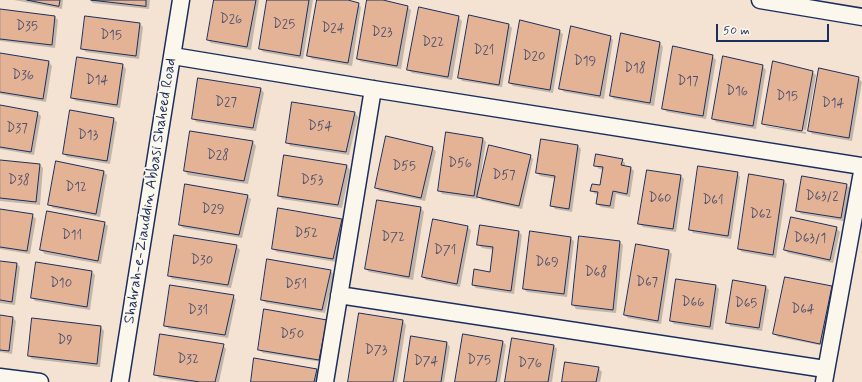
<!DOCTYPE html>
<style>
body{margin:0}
#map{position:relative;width:862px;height:382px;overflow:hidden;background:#f4e3d2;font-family:Mynerve,sans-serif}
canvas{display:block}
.scale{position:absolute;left:716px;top:24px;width:113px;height:18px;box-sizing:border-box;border:2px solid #1b2f5e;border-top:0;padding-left:5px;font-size:12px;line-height:14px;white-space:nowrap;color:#1b2f5e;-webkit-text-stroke:3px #fbf7ec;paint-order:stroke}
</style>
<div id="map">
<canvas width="862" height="382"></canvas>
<div class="scale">50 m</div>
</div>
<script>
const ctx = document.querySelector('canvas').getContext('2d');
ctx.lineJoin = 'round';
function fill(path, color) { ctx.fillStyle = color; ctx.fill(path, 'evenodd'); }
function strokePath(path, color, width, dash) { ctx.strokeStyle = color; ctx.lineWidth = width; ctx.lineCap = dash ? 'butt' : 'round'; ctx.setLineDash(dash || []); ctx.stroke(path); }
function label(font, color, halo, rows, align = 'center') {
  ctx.font = font + ' Mynerve,sans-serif'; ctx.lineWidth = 3.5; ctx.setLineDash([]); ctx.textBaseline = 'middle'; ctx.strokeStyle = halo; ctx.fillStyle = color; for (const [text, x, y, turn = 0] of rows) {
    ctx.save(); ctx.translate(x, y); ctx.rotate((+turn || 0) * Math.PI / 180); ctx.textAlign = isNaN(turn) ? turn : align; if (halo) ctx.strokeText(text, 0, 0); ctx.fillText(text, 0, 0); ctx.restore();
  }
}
fill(new Path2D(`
 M14 0H63L62 9Z
 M90 0H150L149 9 93 3Z
 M215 0H259L251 50 211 43 208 40Z
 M268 0H313L303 59 263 52 260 49Z
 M318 0H343L358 4 361 7 352 66 312 59 309 56Z
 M368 0H379L407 7 411 10 401 69 361 62 358 59Z
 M0 10 55 17 58 20 55 48 0 41Z
 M458 17 462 21 452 80 412 73 409 70Z
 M139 23 143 27 139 59 86 52 82 49Z
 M509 25 512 28 502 87 462 81 459 77Z
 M559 31 563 34 553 93 513 86 510 83Z
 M622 34 660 43 663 47 654 106 614 99 611 96Z
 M610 37 613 40 604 99 564 92 561 89Z
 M0 54 49 62 52 66 46 102 0 94Z
 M712 56 716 60 706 119 667 112 663 108Z
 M123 65 126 69 120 108 76 101 72 98Z
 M762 66 766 70 756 129 716 122 713 119Z
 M812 72 816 75 806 130 765 124V126L806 132V134L766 127 763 124Z
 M858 78 862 82 852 141 812 134 809 130Z
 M199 79 261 89 264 93 256 131 196 122 193 118Z
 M0 106 37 113 41 116 34 155 0 149Z
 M355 113 358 117 349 155 290 146 287 142Z
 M113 119 117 122 110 164 67 157 64 154Z
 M191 132 253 142 256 146 248 184 188 175 185 171Z
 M482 138 486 142 479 185H481L530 156 533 159 522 209 482 200 478 196 477 199 442 194 439 190Z
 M541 140 578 146 581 149 572 212 555 209 552 205 556 179 540 176 537 173Z
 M432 148 436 151 425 201 379 191 376 187Z
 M622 160 625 163V167L631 168 634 171 630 197 616 194 614 209 601 207 597 204 599 194H595L591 190 601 186 604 170 599 169 596 166Z
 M0 161 40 165 43 168 40 205 0 201Z
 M57 163 104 172 107 175 100 217 53 208 49 204Z
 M347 166 350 170 342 208 282 199 279 195Z
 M737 173 740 177 731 239 693 233 690 229Z
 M681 176 684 179 676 232 643 227 639 223Z
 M784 181 787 184 776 258 742 252 739 249Z
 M846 185 850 188 844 221 801 214 797 210Z
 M247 196 251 199 242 238 183 228 180 225Z
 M421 208 424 212 413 280 369 272 366 269Z
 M0 210 32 215 36 219 30 254 0 249Z
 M341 220 344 223 336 262 277 252 273 249Z
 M104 223 108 226 101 264 45 254 41 250Z
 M467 227 471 230 460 287 426 280 423 277Z
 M836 228 840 232 833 263 788 253 785 250Z
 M519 232 522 235 514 294 476 288 473 285 491 273 494 250 482 248 478 244Z
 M580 237 620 242 623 245 616 313 576 309 573 305Z
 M570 238 574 241 567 297 527 292 524 289Z
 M637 245 669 251 672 254 661 324 628 318 625 315Z
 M236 246 240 250 231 288 172 279 169 275Z
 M0 262 17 264 20 267 15 305 0 303Z
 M330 271 334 274 325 313 266 303 262 300Z
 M92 272 95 275 90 310 35 301 32 297Z
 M716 286 719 289 713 330 674 324 671 321Z
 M766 287 769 290 762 331 730 326 727 322Z
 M831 287 835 291 824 346 778 337 774 334Z
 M233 296 236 300 228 338 169 329 165 325Z
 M265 310 327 321 330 324 322 362 263 353 259 350Z
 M360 314 403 321 406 325 397 382H349Z
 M0 316 13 318 16 321 12 354 0 352Z
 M101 327 104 331 100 367 32 359 29 356Z
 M412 338 447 343 450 347 444 382H405Z
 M503 342 506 345 500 382H456Z
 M223 345 226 349 219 382H185L159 378 155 374Z
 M554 346 557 349 552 382H506Z
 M255 359 317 370 320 373 318 382H252Z
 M598 368 602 372 600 382H563Z`), '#0003');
const building = new Path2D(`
 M27 0H60L59 6Z
 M91 0H146V6Z
 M214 0H256L247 47 207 40Z
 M267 0H309L300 56 259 49Z
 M317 0H348L359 3 348 63 307 56Z
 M367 0H383L408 6 397 66 357 59Z
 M419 7 459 16 448 77 407 70Z
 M0 9 55 16 52 45 0 39Z
 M469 15 509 24 499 85 458 78Z
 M85 16 140 23 136 56 81 49Z
 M520 20 560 30 550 90 509 83Z
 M571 26 611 36 600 96 559 89Z
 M621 33 660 42 650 103 610 96Z
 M673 46 713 55 703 116 662 109Z
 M0 53 49 61 43 99 0 92Z
 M723 56 763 65 753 126 712 119Z
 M77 57 123 64 117 105 71 98Z
 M773 61 813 71 802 131 762 124Z
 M819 68 859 77 849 138 808 131Z
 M198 78 261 88 253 128 192 119Z
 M292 102 355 112 346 152 286 143Z
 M0 105 38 112 31 152 0 147Z
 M70 110 114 118 107 161 63 154Z
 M190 131 253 141 244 181 184 171Z
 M446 132 483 138 474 196 438 191Z
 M386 136 433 147 421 198 375 188Z
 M541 139 578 145 569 209 550 206 555 176 536 173Z
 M489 145 531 155 519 206 477 197Z
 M596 154 623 159 621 165 631 167 627 194 613 191 610 206 596 204 598 192 590 191 592 184 600 185 603 167 594 166Z
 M284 155 347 165 338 205 278 196Z
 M0 160 40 164 36 202 0 198Z
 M56 161 104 171 96 214 48 205Z
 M698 166 738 172 728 236 689 230Z
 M647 170 681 175 673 229 638 224Z
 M749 174 784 180 773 255 738 249Z
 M802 176 847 184 841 218 796 211Z
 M185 184 248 195 239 235 179 225Z
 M377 200 421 207 409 277 365 269Z
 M278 208 342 219 333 259 272 249Z
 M0 209 33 214 27 251 0 247Z
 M47 211 105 222 98 261 40 250Z
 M791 217 837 227 830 260 784 250Z
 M433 219 468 226 457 284 422 277Z
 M480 225 519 231 511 291 472 285 474 269 490 272 493 247 477 245Z
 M530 231 571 237 564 294 523 289Z
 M174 235 237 245 228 285 168 276Z
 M579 236 620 241 613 310 572 305Z
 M636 244 669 250 658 321 624 315Z
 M267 259 331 270 322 310 261 300Z
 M0 261 17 263 12 302 0 300Z
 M36 262 92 271 87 307 31 298Z
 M785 277 832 286 820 344 773 334Z
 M676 279 716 285 710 327 670 321Z
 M733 280 766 286 759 328 726 323Z
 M170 285 234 295 225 335 164 326Z
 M264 309 327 320 319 360 258 350Z
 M359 313 403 320 393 382H348Z
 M0 315 13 317 9 351 0 350Z
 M32 318 101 326 97 364 28 356Z
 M160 334 224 344 215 382H200L154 375Z
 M463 334 503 341 496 382H455Z
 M411 336 447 342 441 382H404Z
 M512 338 554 345 548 382H505Z
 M254 358 317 369 314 382H251Z
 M565 362 599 367 596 382H562Z`);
fill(building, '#e4b396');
strokePath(building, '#1b2f5e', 1);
const minor = new Path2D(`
 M760 0 862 17
 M173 56 373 89 862 166
 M339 295 825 369
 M0 377 40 382
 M120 382 181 0
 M325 382 373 89
 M824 382 862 172`);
strokePath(minor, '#1b2f5e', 19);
strokePath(minor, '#fbf7ec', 16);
label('13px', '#4d506c', null, [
 ["D26",231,20],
 ["D25",284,25],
 ["D35",27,27],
 ["D24",333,29],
 ["D23",382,33],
 ["D15",111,36],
 ["D22",433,43],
 ["D21",484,51],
 ["D20",534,57],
 ["D19",585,62],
 ["D18",635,69],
 ["D36",23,76],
 ["D14",97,81],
 ["D17",688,82],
 ["D16",737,92],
 ["D15",787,97],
 ["D27",226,103],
 ["D14",833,104],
 ["D54",320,127],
 ["D37",17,129],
 ["D13",88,136],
 ["D28",218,156],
 ["D56",460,164],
 ["D55",404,167],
 ["D57",504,176],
 ["D38",19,181],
 ["D53",312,181],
 ["D12",76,188],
 ["D63/2",822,197],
 ["D60",660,199],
 ["D61",713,201],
 ["D29",213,210],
 ["D62",761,215],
 ["D52",306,234],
 ["D11",72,236],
 ["D72",393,238],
 ["D63/1",810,239],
 ["D71",445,251],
 ["D30",202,261],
 ["D69",547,263],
 ["D68",596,273],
 ["D67",647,283],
 ["D10",61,284],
 ["D51",296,285],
 ["D66",693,303],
 ["D65",746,304],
 ["D64",803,310],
 ["D31",198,311],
 ["D50",292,335],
 ["D9",65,341],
 ["D73",376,351],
 ["D32",188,360],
 ["D75",479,361],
 ["D74",426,362],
 ["D76",530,364]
]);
label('15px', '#1b2f5e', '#fbf7ec', [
 ["Shahrah-e-Ziauddin Abbasi Shaheed Road",151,191,-81]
]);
</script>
